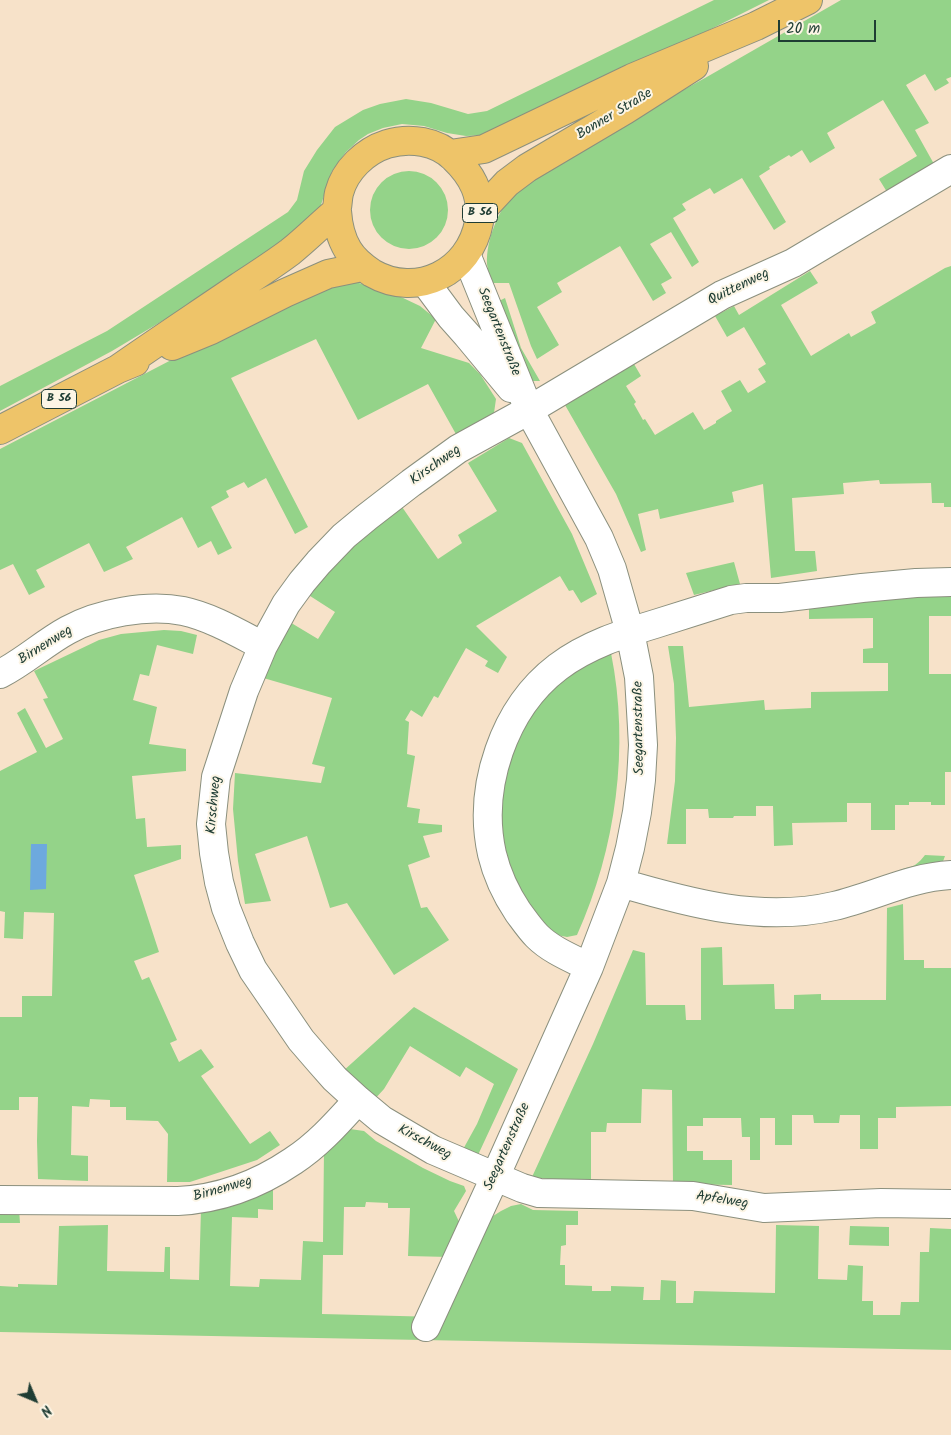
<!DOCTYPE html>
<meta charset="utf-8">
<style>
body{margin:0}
#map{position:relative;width:951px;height:1435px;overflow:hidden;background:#f7e2c9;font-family:Kalam,sans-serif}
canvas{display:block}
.north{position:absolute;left:10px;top:1375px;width:50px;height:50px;-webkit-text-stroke:4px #fcf5e5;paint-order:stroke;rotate:135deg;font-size:14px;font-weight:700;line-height:20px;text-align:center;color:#1f3d34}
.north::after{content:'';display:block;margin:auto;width:18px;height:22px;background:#1f3d34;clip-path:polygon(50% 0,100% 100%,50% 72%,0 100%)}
.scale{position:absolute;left:778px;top:20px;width:98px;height:22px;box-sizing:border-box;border:2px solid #1f3d34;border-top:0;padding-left:6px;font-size:15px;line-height:18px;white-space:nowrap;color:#1f3d34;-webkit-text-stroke:4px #fcf5e5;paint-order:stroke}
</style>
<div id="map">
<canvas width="951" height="1435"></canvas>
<div class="north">N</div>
<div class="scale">20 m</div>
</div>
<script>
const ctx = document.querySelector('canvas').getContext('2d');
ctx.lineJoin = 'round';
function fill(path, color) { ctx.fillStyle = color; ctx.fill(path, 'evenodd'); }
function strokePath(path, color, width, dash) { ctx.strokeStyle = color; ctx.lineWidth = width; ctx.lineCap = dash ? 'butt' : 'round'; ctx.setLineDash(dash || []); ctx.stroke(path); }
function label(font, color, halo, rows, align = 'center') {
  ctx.font = font + ' Kalam,sans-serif'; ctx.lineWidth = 4; ctx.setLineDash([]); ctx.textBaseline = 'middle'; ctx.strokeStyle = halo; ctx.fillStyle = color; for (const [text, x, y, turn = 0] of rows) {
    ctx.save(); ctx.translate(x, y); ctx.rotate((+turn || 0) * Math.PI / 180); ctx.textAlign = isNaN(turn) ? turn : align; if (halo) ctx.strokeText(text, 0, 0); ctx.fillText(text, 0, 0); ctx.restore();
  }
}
fill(new Path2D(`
 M714 0H769L671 49 485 135 466 136 447 133 424 126 402 124 383 128 368 134 359 140 346 152 332 171 320 208 298 233 204 296 112 351 0 411V386L107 331 288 212 297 200 304 171 317 150 335 127 363 110 380 104 406 99 431 103 468 114 487 111Z
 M841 0H951V77L946 79 949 83 935 91 925 74 906 85 929 123 915 130 934 164 887 192 879 179 917 156 883 100 827 133 835 148 810 163 802 150 791 157 789 155 769 167 770 169 759 176 786 222 774 230 742 178 714 194 710 188 682 204 686 210 673 218 699 262 692 267 671 232 650 244 672 278 661 284 666 293 653 301 620 246 557 283 562 292 537 307 559 345 537 359 531 346 509 283H491C489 277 488 270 487 264 486 239 499 210 514 192L618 126 705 78Z
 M370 210a39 39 0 1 1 78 0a39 39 0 1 1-78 0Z
 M951 266V507H944V503H932L931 483 880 484 879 480 843 483 844 494 792 498 795 551H815L817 571 771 578 763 484 732 492 734 502 660 519 658 509 638 514 646 550 641 552 616 494 565 405 634 364 641 376 626 386 636 402 634 404 643 420 645 419 655 435 693 412 704 430 716 423V421L732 411 721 391 740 380 748 393 766 382 758 369 766 364 744 327 727 337 715 316 734 306 739 315 810 271 818 283 781 305 811 356 849 333 851 337 876 323 871 312 945 268Z
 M339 282 359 283 401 297 420 306 436 319 421 348 469 363 480 374 496 399 494 413 457 436 428 384 358 420 316 339 231 378 308 527 295 534 266 478 248 488 244 482 226 491 229 497 211 507 232 548 218 555 211 541 198 548 182 517 126 547 133 559 104 572 89 543 36 570 45 587 29 595 13 564 0 570V449L252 318Z
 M505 298 521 348 540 381H533L525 374 497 302Z
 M509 438 522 443 572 534 597 594 581 603 573 590 569 591 560 576 476 626 507 657 498 673 485 666 488 661 466 648 438 698 434 696 422 717 411 710 405 720 409 722 407 754 415 756 407 807 420 809 418 823 442 825V832L423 836 430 857 408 865 421 908 427 907 449 940 394 975 347 903 330 908 307 836 255 854 271 901 245 904 238 861 233 809 235 773 321 783 325 767 312 764 332 698 260 677 288 621 318 639 335 612 307 594 330 565 400 504 438 559 462 543 458 535 497 511 468 463Z
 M734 562 740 584 694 595 686 573Z
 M951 591V616H929V674H951V772H945V805H931V802H909V805H895V830H871V803H847V822L792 823 793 845 774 846 773 806H756V816H734L733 818H709L708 809H686V844H667L675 781 676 738 674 684 668 646H683L689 707 764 700 765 710 811 708V692L888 691V663H863V649L873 648V618L809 619V602Z
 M164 630 181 631 197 635 193 654 157 645 149 676 140 674 133 700 157 707 149 744 186 749V771L132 776 136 819 145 818 147 847 181 845V859L134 875 159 952 134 961 142 980 149 977 177 1040 170 1043 179 1062 201 1049 214 1067 201 1076 250 1144 270 1131 280 1145 257 1160 190 1182H167L168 1134 158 1121 126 1120V1107H110V1100L90 1099 89 1107 72 1106 71 1155 88 1156V1181L38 1179 37 1141 38 1097H19V1110H0V1017H22V996H52L54 913 24 912 23 939 4 938 5 912 0 911V771L37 752 17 713 25 708 46 748 63 739 43 699 48 698 34 671 99 640 121 634Z
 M611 653C630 747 616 849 577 935L567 937 557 935 538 923 505 863 499 791 527 715 570 671Z
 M925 855 945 856 942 864 896 875C899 867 908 869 915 865 919 862 922 859 925 855Z
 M903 904 904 960H924V968H951V1106L896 1107V1118H878V1149H860V1115H840L839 1123H814L813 1115H792V1145H775V1118H760V1160H750V1137H742L741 1118H703V1126H687V1151H703V1160H732V1185L673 1184 672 1090 642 1089 641 1123H607L606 1132H591V1181L556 1180 532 1177 593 1044 633 950 645 953 646 1005H685L686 1020H701V948L722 947 723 985 774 984 775 1009H794V995L821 994V1000H886L887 908Z
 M414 1007 518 1069 478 1155 461 1153 477 1124 494 1084 466 1067 460 1077 410 1046 384 1089 373 1101 342 1072Z
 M350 1129 364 1131 376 1141 423 1168 450 1181 464 1186 466 1191 454 1211 462 1228 449 1257 408 1256 410 1208H388V1203L366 1202 365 1207H344L343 1255H323L322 1314 438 1317 490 1218 501 1211 511 1206 521 1204 533 1210 578 1211V1225H566V1245L561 1246 560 1265H565V1285L592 1286V1291H611V1286L644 1287 643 1300H660L661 1280 676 1281V1303H693L694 1291 775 1293 776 1225 819 1226 818 1279 847 1280 848 1265 863 1266 862 1301H873V1315H900L901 1302H919L920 1252H929L930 1228 951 1229V1350L0 1332V1286L18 1287V1284L57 1285 59 1226 108 1225 107 1271 164 1272 165 1247H170V1279L199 1280 201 1209 273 1186V1210L258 1209V1218L232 1217 230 1286 259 1287 260 1279 301 1280 303 1241 323 1242 324 1150Z
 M0 1209H19L20 1223H0Z
 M850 1226 889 1227V1246L849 1245Z`), '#94d389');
fill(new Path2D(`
 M31 844H47L46 889 30 890Z`), '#6da9de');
const street = new Path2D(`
 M951 169 793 263 722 295 529 410 458 449 411 483 367 517 344 536 319 562 302 582 286 604 263 646 244 691 216 777 211 824 214 853 219 882 226 908 240 943 253 970 301 1040 320 1062 335 1079 358 1100 382 1120 433 1150 522 1188 539 1193 693 1196 764 1208 881 1203 951 1204
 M425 282 451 317 467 335 511 388
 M0 674C24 662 44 643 68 630 99 613 147 604 183 611 211 617 238 633 263 646
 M621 883C689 903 762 923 834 906 873 897 910 877 951 875
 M589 967C571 958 551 950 537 936 530 929 524 920 518 912 506 894 497 875 492 854 477 787 504 708 558 667 587 645 622 634 655 624 680 616 706 608 731 600L746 598H780L862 588 916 583 951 582
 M0 1200 178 1201C219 1199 259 1184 293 1161 318 1145 338 1122 358 1100
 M426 1327 495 1177 589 967 621 883 630 848 637 812 641 780 643 745 639 677 630 632 612 569 599 538 529 410 466 254`);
const primary = new Path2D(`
 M450 154 484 149 632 78 756 26 808 0
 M480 212 507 183 527 168 625 110 694 66
 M172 346 211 330 285 293 328 274 362 267
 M118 369C158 341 199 314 240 286 257 275 274 264 290 252 305 240 318 227 333 214 339 209 337 201 339 193 345 170 365 151 387 144 410 137 437 141 454 158 473 176 483 196 479 222 470 272 417 299 372 273 363 267 354 260 348 250 340 237 338 225 337 211
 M0 430 118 369 135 362`);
strokePath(street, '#8b907e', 30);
strokePath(primary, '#8b907e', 30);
strokePath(street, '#fff', 28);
strokePath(primary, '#eec469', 28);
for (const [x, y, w] of [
 [480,213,35],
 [59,399,35]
]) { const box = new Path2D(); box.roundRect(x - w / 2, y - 9.5, w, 19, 4); ctx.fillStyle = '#fcf5e5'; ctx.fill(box); strokePath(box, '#1f3d34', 1); }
label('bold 12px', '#1f3d34', null, [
 ["B 56",480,213],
 ["B 56",59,399]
]);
label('14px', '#1f3d34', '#fcf5e5', [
 ["Bonner Straße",615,115,-31],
 ["Quittenweg",739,288,-26],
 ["Seegartenstraße",498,332,68],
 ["Kirschweg",436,466,-35],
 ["Birnenweg",46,646,-32],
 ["Seegartenstraße",640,728,-91],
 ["Kirschweg",215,805,-85],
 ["Kirschweg",424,1143,28],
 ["Seegartenstraße",508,1147,-66],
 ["Birnenweg",223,1190,-16],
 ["Apfelweg",722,1201,9]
]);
</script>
